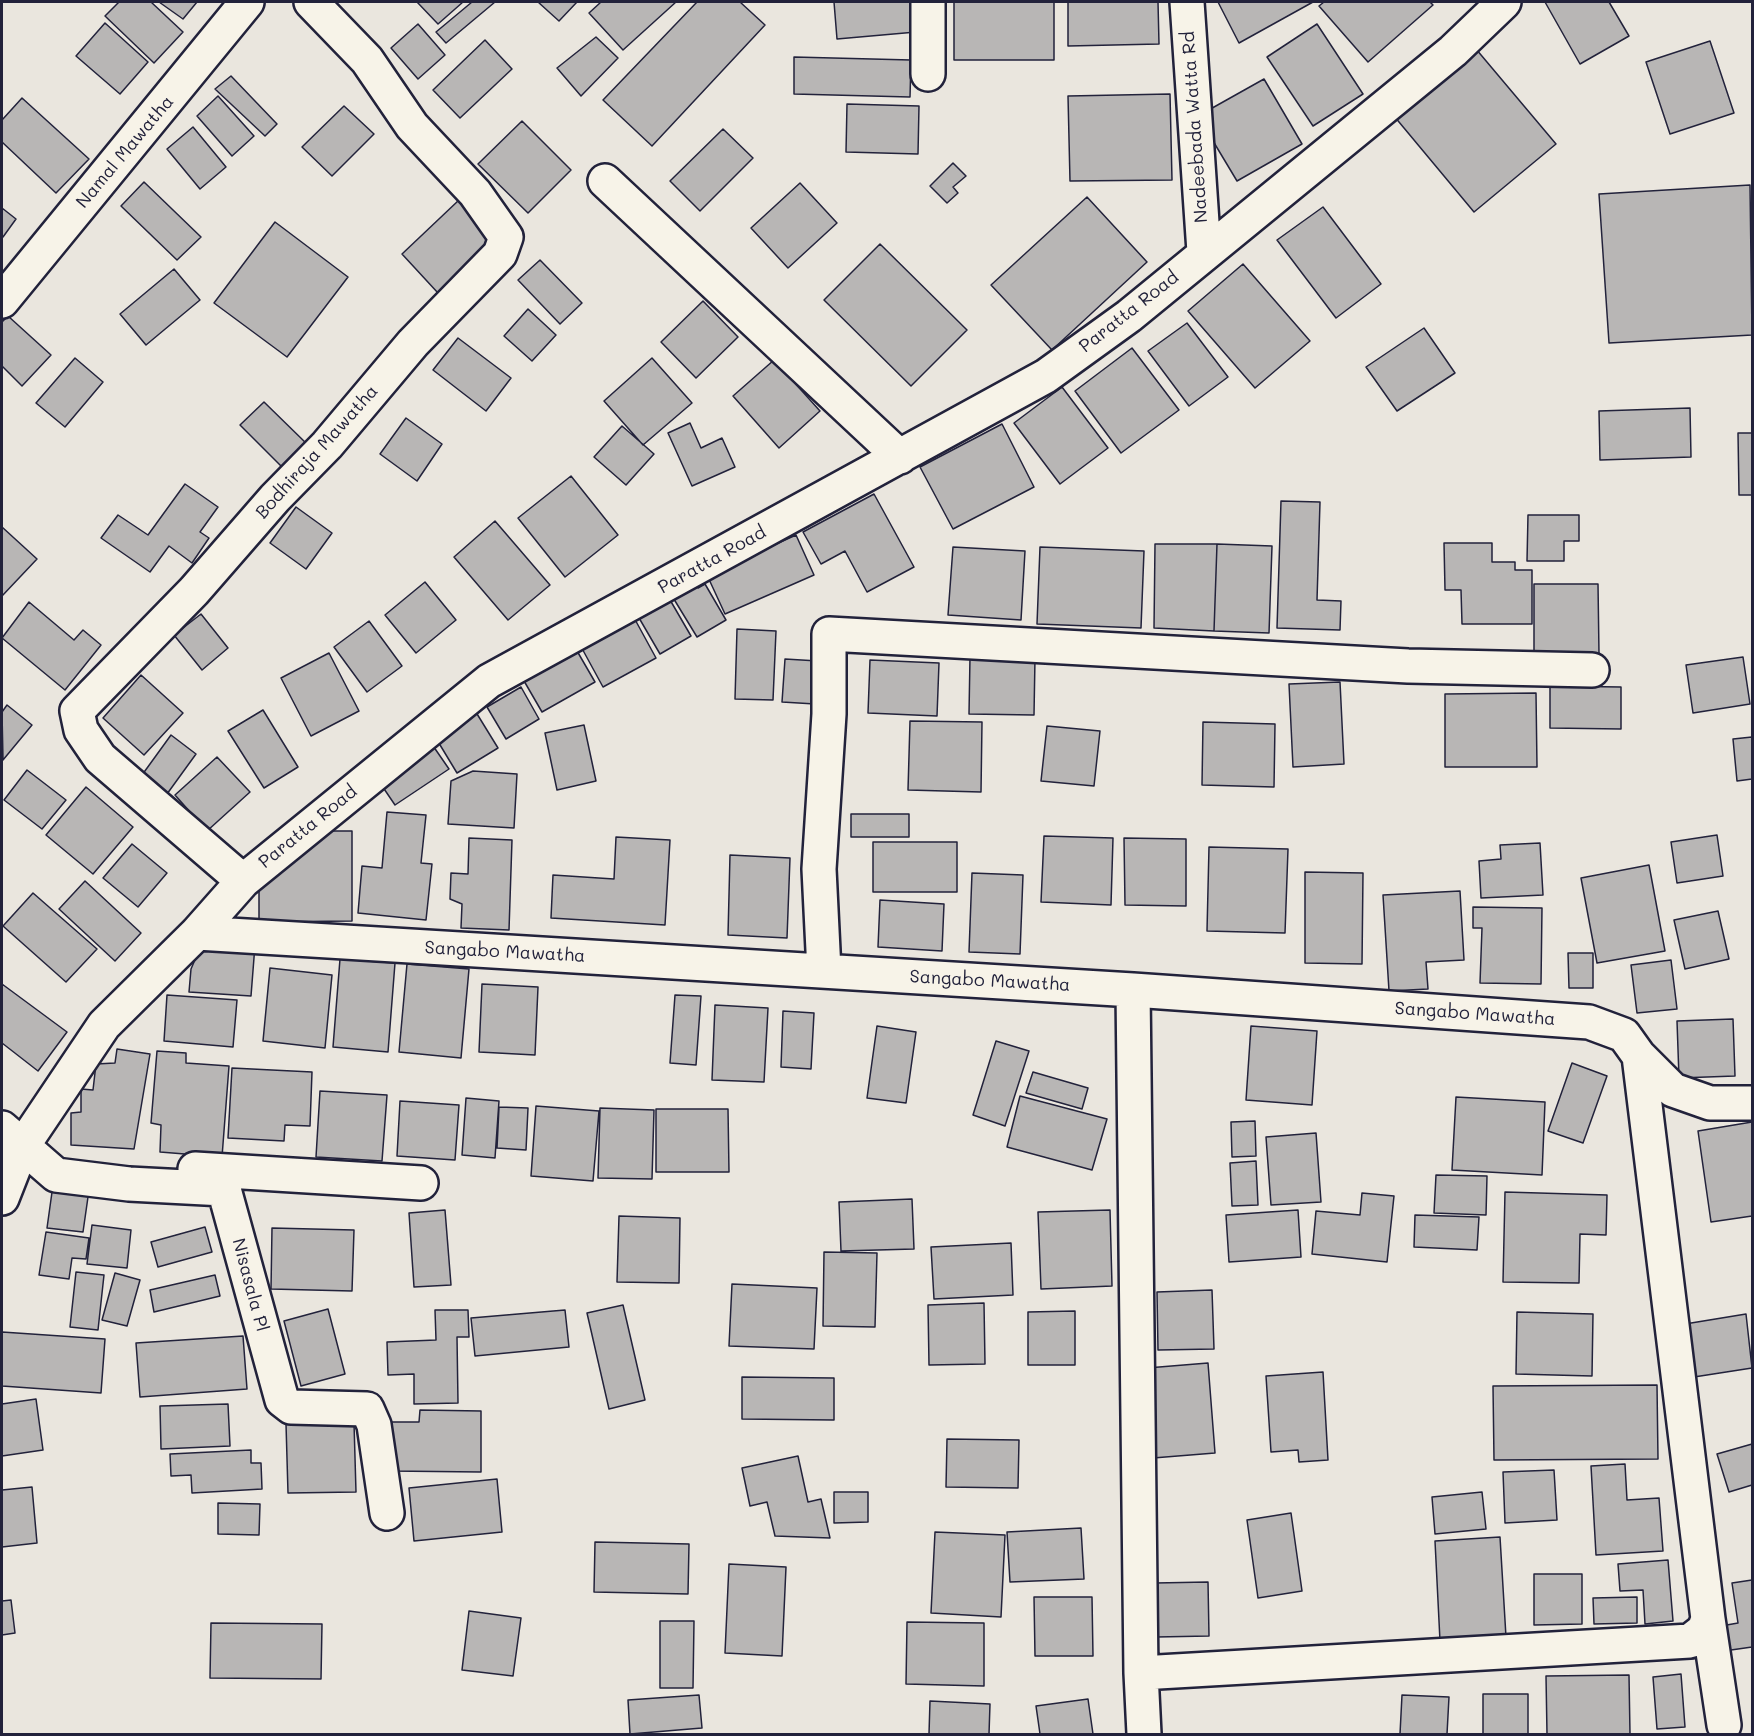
<!DOCTYPE html>
<style>
body{margin:0}
#map{position:relative;width:1754px;height:1736px;overflow:hidden;background:#eae6de;font-family:Mali,sans-serif}
canvas{display:block}
.frame{position:absolute;inset:0;border:3px solid #22223b;pointer-events:none}
</style>
<div id="map">
<canvas width="1754" height="1736"></canvas>
<div class="frame"></div>
</div>
<script>
const ctx = document.querySelector('canvas').getContext('2d');
ctx.lineJoin = 'round';
function fill(path, color) { ctx.fillStyle = color; ctx.fill(path, 'evenodd'); }
function strokePath(path, color, width, dash) { ctx.strokeStyle = color; ctx.lineWidth = width; ctx.lineCap = dash ? 'butt' : 'round'; ctx.setLineDash(dash || []); ctx.stroke(path); }
function label(font, color, halo, rows, align = 'center') {
  ctx.font = font + ' Mali,sans-serif'; ctx.lineWidth = 4.5; ctx.setLineDash([]); ctx.textBaseline = 'middle'; ctx.strokeStyle = halo; ctx.fillStyle = color; for (const [text, x, y, turn = 0] of rows) {
    ctx.save(); ctx.translate(x, y); ctx.rotate((+turn || 0) * Math.PI / 180); ctx.textAlign = isNaN(turn) ? turn : align; if (halo) ctx.strokeText(text, 0, 0); ctx.fillText(text, 0, 0); ctx.restore();
  }
}
const building = new Path2D(`
 M119 2H151L183 32 154 63 105 16Z
 M159 2H197L183 19Z
 M417 2H463L438 24Z
 M472 2H495L446 43 436 32Z
 M538 2H577L559 21Z
 M601 2H676L623 50 589 13Z
 M697 2H740L765 25 652 146 603 100Z
 M834 2H914L916 32 837 39Z
 M954 2H1054V60H954Z
 M1068 2H1158L1159 44 1068 46Z
 M1218 2H1313L1239 43Z
 M1324 2H1430L1433 5 1368 62 1319 6Z
 M1545 2H1609L1629 36 1580 64Z
 M105 23 148 62 120 94 76 56Z
 M418 24 445 55 418 79 391 48Z
 M1317 24 1363 94 1313 126 1267 57Z
 M596 37 618 58 581 96 557 68Z
 M485 40 512 69 460 118 433 90Z
 M1710 41 1734 113 1670 134 1646 62Z
 M1476 49 1556 144 1474 212 1394 116Z
 M794 57 911 60 910 97 794 94Z
 M231 76 277 124 265 136 215 89Z
 M1264 79 1302 144 1237 181 1198 116Z
 M1170 94 1172 180 1070 181 1068 96Z
 M218 96 254 136 232 156 197 116Z
 M22 98 89 159 56 193 2 142V120Z
 M847 104 919 106 918 154 846 152Z
 M344 106 374 134 332 176 302 147Z
 M522 121 571 170 528 213 478 164Z
 M193 127 226 167 200 189 167 149Z
 M723 129 753 158 700 211 670 181Z
 M953 163 966 176 953 187 958 193 947 203 930 186Z
 M144 182 201 237 177 260 121 206Z
 M800 183 837 223 788 268 751 228Z
 M1750 185 1752 335 1609 343 1599 194Z
 M1087 197 1147 262 1052 350 991 285Z
 M459 200 496 239 438 293 402 254Z
 M1323 207 1381 284 1336 318 1277 240Z
 M2 208 16 219 3 237H2Z
 M275 222 348 277 287 357 214 303Z
 M880 244 967 330 911 386 824 300Z
 M540 260 582 303 560 324 518 280Z
 M1243 264 1310 341 1255 388 1188 311Z
 M174 269 200 300 146 345 120 314Z
 M703 301 738 337 696 378 661 342Z
 M528 309 556 335 532 361 504 336Z
 M8 316 51 355 22 386 2 366V322Z
 M1187 323 1228 377 1189 406 1148 351Z
 M1424 328 1455 373 1397 411 1366 367Z
 M458 338 511 378 486 411 433 370Z
 M1132 348 1179 410 1121 453 1075 391Z
 M75 358 103 382 65 427 36 403Z
 M652 358 692 403 643 445 604 401Z
 M774 360 820 411 779 448 733 396Z
 M1062 387 1108 448 1060 484 1014 423Z
 M264 402 309 446 285 470 240 425Z
 M1690 408 1691 457 1600 460 1599 411Z
 M406 418 442 444 417 481 380 454Z
 M690 423 701 448 722 438 735 467 692 486 668 433Z
 M1002 424 1034 487 953 529 920 467Z
 M622 426 654 454 626 485 594 457Z
 M1738 433H1752V495H1739Z
 M571 476 618 535 565 577 518 518Z
 M185 484 218 507 200 532 209 538 192 563 169 546 150 572 101 538 118 515 148 535Z
 M874 494 914 567 867 592 845 551 821 564 803 532Z
 M1281 501 1320 502 1317 600 1341 601 1340 630 1277 628Z
 M296 507 332 533 306 569 270 543Z
 M1528 515H1579V541H1564V561H1527Z
 M495 521 550 585 508 620 454 557Z
 M2 527 37 559 2 596Z
 M796 535 814 575 725 614 707 575Z
 M1444 543H1492V562H1515V570H1532V624H1462L1461 590H1445Z
 M1155 544H1217L1214 631 1154 628Z
 M1217 544 1272 546 1269 633 1214 631Z
 M953 547 1025 551 1021 620 948 615Z
 M1040 547 1144 551 1141 628 1037 624Z
 M692 577 698 588 705 584 726 620 697 637 669 591Z
 M425 582 456 620 416 653 385 615Z
 M1534 584H1598L1599 654H1534Z
 M666 593 691 636 660 654 635 611Z
 M29 602 74 640 83 630 101 645 65 690 2 638Z
 M201 614 228 648 202 670 174 635Z
 M632 614 656 658 603 687 579 643Z
 M369 621 402 666 367 692 334 647Z
 M737 629 776 631 773 700 735 699Z
 M573 644 595 682 542 712 520 674Z
 M329 653 359 711 311 736 281 678Z
 M970 657 1035 658 1034 715 969 714Z
 M1743 657 1750 704 1693 713 1686 665Z
 M785 659 818 661 815 704 782 702Z
 M870 660 939 663 937 716 868 713Z
 M141 675 183 713 144 755 103 718Z
 M1340 682 1344 764 1293 767 1289 684Z
 M1550 686 1621 687V729L1550 728Z
 M521 687 539 719 506 739 487 707Z
 M1536 693 1537 767H1445V694Z
 M7 705 32 725 3 760 2 712Z
 M474 709 498 748 457 773 434 735Z
 M263 710 298 767 264 788 228 731Z
 M910 721 982 722 981 792 908 790Z
 M1203 722 1275 724 1274 787 1202 785Z
 M584 725 596 781 557 790 545 733Z
 M1047 726 1100 731 1094 786 1041 781Z
 M171 735 196 754 167 794 142 775Z
 M1752 737V779L1737 781 1733 739Z
 M429 740 449 769 395 805 376 777Z
 M217 757 250 792 207 831 175 795Z
 M27 770 66 800 42 829 4 800Z
 M473 771 517 774 514 828 448 824 451 781Z
 M86 787 133 827 93 874 46 835Z
 M387 812 426 815 421 863 432 864 426 920 358 913 362 866 382 868Z
 M851 814H909V837H851Z
 M317 831H352V921L259 922V886Z
 M1717 835 1723 876 1677 883 1671 842Z
 M1044 836 1113 838 1111 905 1041 902Z
 M616 837 670 840 665 925 551 918 553 875 614 879Z
 M469 838 512 840 509 930 461 928 462 904 450 899 451 873 468 874Z
 M1124 838 1186 839V906L1125 905Z
 M873 842H957V892H873Z
 M1540 843 1543 895 1481 898 1479 861 1501 859 1500 845Z
 M132 844 167 873 138 907 103 878Z
 M1209 847 1288 849 1285 933 1207 931Z
 M730 855 790 858 787 938 728 935Z
 M1649 865 1665 951 1597 963 1581 878Z
 M1305 872 1363 873 1362 964 1305 963Z
 M972 873 1023 875 1020 954 969 952Z
 M85 881 141 933 115 961 59 909Z
 M1460 891 1464 960 1426 962 1428 989 1389 991 1383 895Z
 M33 893 97 949 66 982 3 926Z
 M880 900 944 904 942 951 878 947Z
 M1473 907 1542 908 1541 984 1480 983 1482 928H1473Z
 M1718 911 1729 959 1685 969 1674 920Z
 M203 941 255 945 251 996 189 992 191 969Z
 M1568 953H1593V988H1569Z
 M340 959 395 963 388 1052 333 1047Z
 M1671 960 1677 1009 1637 1013 1631 965Z
 M407 964 469 969 461 1058 399 1052Z
 M270 968 332 975 325 1048 263 1041Z
 M2 984 67 1032 38 1071 2 1043Z
 M482 984 538 987 535 1055 479 1052Z
 M167 995 237 1000 233 1047 164 1041Z
 M675 995 701 996 696 1065 670 1063Z
 M715 1005 768 1008 764 1082 712 1080Z
 M783 1011 814 1013 811 1069 781 1067Z
 M1733 1019 1735 1076 1679 1078 1677 1021Z
 M877 1026 916 1032 906 1103 867 1098Z
 M1251 1026 1317 1031 1312 1105 1246 1100Z
 M996 1041 1029 1051 1005 1126 973 1115Z
 M117 1049 150 1054 134 1149 71 1145V1113L81 1112V1089L93 1090 96 1064 115 1063Z
 M157 1051 186 1053V1063L229 1066 222 1157 160 1152 161 1125 151 1123Z
 M1572 1063 1607 1076 1583 1143 1548 1131Z
 M232 1068 312 1072 310 1126 285 1125 284 1141 228 1138Z
 M1033 1072 1088 1088 1082 1109 1026 1093Z
 M320 1091 387 1095 382 1161 316 1157Z
 M1020 1096 1107 1119 1092 1170 1007 1147Z
 M1456 1097 1545 1102 1542 1175 1452 1170Z
 M466 1098 499 1101 495 1158 462 1155Z
 M400 1101 459 1105 455 1160 397 1156Z
 M536 1106 599 1111 593 1181 531 1176Z
 M499 1107 528 1108 526 1150 497 1148Z
 M600 1108 654 1110 652 1179 598 1178Z
 M656 1109H728L729 1172H656Z
 M1255 1121 1256 1156 1232 1157 1231 1122Z
 M1752 1122V1216L1711 1222 1698 1131Z
 M1316 1133 1321 1202 1271 1205 1266 1137Z
 M1256 1161 1258 1205 1232 1206 1230 1163Z
 M1436 1175 1487 1176 1486 1215 1434 1213Z
 M53 1185 89 1190 83 1232 47 1228Z
 M1505 1192 1607 1195 1606 1235 1580 1234 1579 1283 1503 1282Z
 M1362 1193 1394 1196 1387 1262 1312 1254 1316 1211 1360 1215Z
 M912 1199 914 1249 841 1251 839 1202Z
 M445 1210 451 1285 414 1287 409 1213Z
 M1110 1210 1112 1286 1041 1289 1038 1212Z
 M1298 1210 1301 1257 1229 1262 1226 1215Z
 M1415 1215 1479 1217 1477 1250 1414 1247Z
 M619 1216 680 1218 679 1283 617 1282Z
 M92 1225 131 1230 127 1268 87 1264Z
 M205 1227 212 1252 158 1267 151 1242Z
 M272 1228 354 1230 352 1291 271 1289Z
 M46 1232 89 1238 86 1259 72 1258 69 1279 39 1275Z
 M1011 1243 1013 1295 934 1299 931 1247Z
 M824 1252 877 1253 875 1327 823 1326Z
 M76 1272 104 1275 98 1330 70 1327Z
 M115 1273 140 1280 127 1326 102 1320Z
 M215 1275 220 1296 154 1312 150 1290Z
 M732 1284 817 1288 814 1349 729 1346Z
 M1212 1290 1214 1349 1158 1350 1157 1292Z
 M984 1303 985 1364 929 1365 928 1305Z
 M623 1305 645 1400 609 1409 587 1313Z
 M328 1309 345 1374 301 1386 284 1321Z
 M435 1310H468L469 1337H457L458 1403 414 1404V1374L388 1375 387 1342 436 1340Z
 M565 1310 569 1347 475 1356 471 1318Z
 M1075 1311V1365H1028V1312Z
 M1517 1312 1593 1314 1592 1376 1516 1374Z
 M1746 1314 1752 1368 1694 1377 1685 1324Z
 M2 1332 105 1339 101 1393 2 1386Z
 M243 1336 247 1389 140 1397 136 1343Z
 M1208 1363 1215 1453 1153 1458 1147 1368Z
 M1323 1372 1328 1460 1299 1462 1298 1450 1271 1452 1266 1376Z
 M742 1377 834 1378V1420L742 1419Z
 M1657 1385 1658 1459 1494 1460 1493 1386Z
 M36 1399 43 1450 2 1456V1404Z
 M228 1404 230 1446 161 1449 160 1406Z
 M420 1410 481 1411V1472L389 1471 390 1422H419Z
 M354 1423 356 1492 288 1493 286 1424Z
 M947 1439 1019 1440 1018 1488 946 1487Z
 M1752 1444V1485L1729 1492 1717 1454Z
 M251 1450V1463H261L262 1489 192 1493 191 1475 171 1476 170 1454Z
 M798 1456 808 1502 821 1499 830 1538 775 1536 767 1502 750 1506 742 1468Z
 M1625 1464 1627 1500 1659 1498 1663 1551 1596 1555 1591 1466Z
 M1554 1470 1557 1520 1505 1523 1503 1472Z
 M497 1479 502 1532 414 1541 409 1488Z
 M32 1487 37 1543 2 1547V1490Z
 M834 1492H868V1522L834 1523Z
 M1482 1492 1486 1529 1435 1534 1432 1497Z
 M218 1503 260 1504 259 1535 218 1534Z
 M1291 1513 1302 1591 1258 1598 1247 1520Z
 M1081 1528 1084 1579 1010 1582 1007 1532Z
 M935 1532 1005 1535 1001 1617 931 1613Z
 M1500 1537 1506 1637 1440 1641 1435 1541Z
 M595 1542 689 1544 688 1594 594 1592Z
 M1668 1560 1673 1621 1645 1624 1643 1590 1620 1591 1618 1564Z
 M729 1564 786 1567 782 1656 725 1653Z
 M1534 1574H1582V1624L1534 1625Z
 M1752 1580V1647L1724 1651 1721 1626 1738 1623 1732 1583Z
 M1208 1582 1209 1636 1156 1637 1155 1583Z
 M1034 1597H1092L1093 1656H1035Z
 M1637 1597V1623L1594 1624 1593 1598Z
 M11 1600 15 1633 2 1635V1601Z
 M469 1611 521 1618 513 1676 462 1670Z
 M660 1621H694L693 1688H660Z
 M907 1622 984 1623V1686L906 1684Z
 M211 1623 322 1624 321 1679 210 1678Z
 M1681 1674 1685 1727 1657 1729 1653 1677Z
 M1629 1675 1630 1734H1547L1546 1676Z
 M1483 1694H1528V1734H1483Z
 M699 1695 702 1728 630 1734 628 1700Z
 M1402 1695 1449 1697 1447 1734H1400Z
 M1088 1699 1093 1734H1040L1036 1706Z
 M930 1701 990 1704 989 1734H929Z`);
fill(building, '#b8b6b5');
strokePath(building, '#22223b', 1.5);
const minor = new Path2D(`
 M928 2V74
 M1187 2 1204 252
 M605 181 900 457
 M2 301 247 2
 M243 881 100 758 81 730 77 711 194 591 275 498 327 445 413 343 500 254 506 237 475 193 412 126 367 60 311 2
 M197 933 1133 990 1589 1022 1624 1035 1639 1056 1673 1090 1710 1103H1752
 M824 971 819 869 829 714V634L1408 666 1592 670
 M1133 990 1141 1673
 M2 1128 56 1175 129 1184 224 1189 282 1400 291 1407 367 1409 374 1425 387 1513
 M195 1169 421 1183
 M2 1198 22 1147 104 1025 197 933 243 881 489 681 1046 376 1129 316 1453 51 1504 2
 M1708 1619 1724 1725
 M1144 1734 1141 1673 1690 1641 1704 1630 1708 1619 1639 1056`);
strokePath(minor, '#22223b', 38);
strokePath(minor, '#f7f3e8', 33);
label('18px', '#22223b', '#f7f3e8', [
 ["Nadeebada Watta Rd",1195,127,-94],
 ["Namal Mawatha",125,152,-50],
 ["Paratta Road",1129,312,-38],
 ["Bodhiraja Mawatha",317,452,-48],
 ["Paratta Road",712,560,-29],
 ["Paratta Road",308,827,-39],
 ["Sangabo Mawatha",505,952,3],
 ["Sangabo Mawatha",990,981,3],
 ["Sangabo Mawatha",1475,1014,4],
 ["Nisasala Pl",250,1285,75]
]);
</script>
